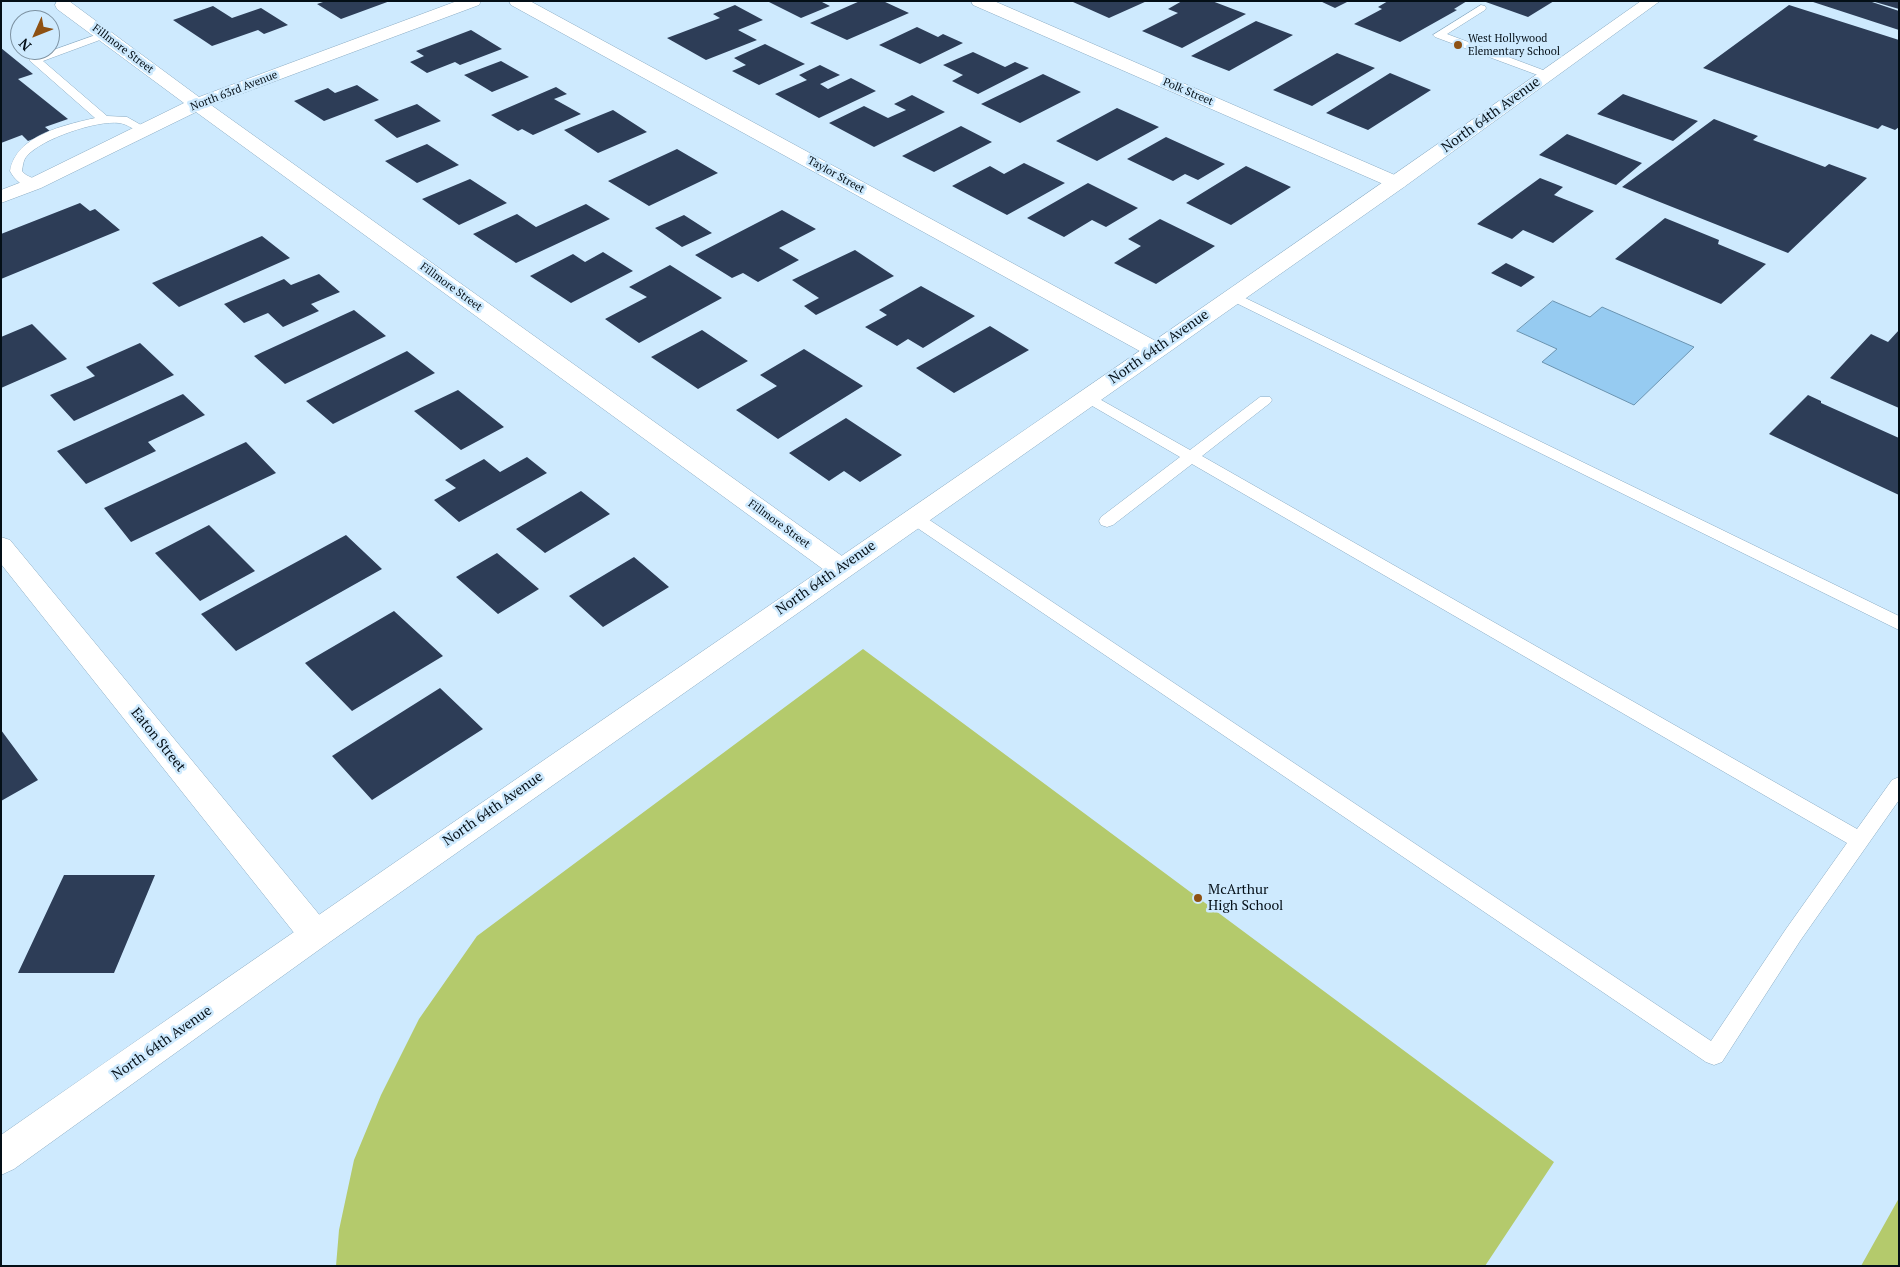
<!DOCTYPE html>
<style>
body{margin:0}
#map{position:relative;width:1900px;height:1267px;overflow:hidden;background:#ceeafe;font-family:"PT Serif",serif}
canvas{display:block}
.frame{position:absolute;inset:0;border:2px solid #040f17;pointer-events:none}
.north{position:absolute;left:10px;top:10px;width:50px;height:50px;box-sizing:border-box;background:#ceeafe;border:1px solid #7d92a2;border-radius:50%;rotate:226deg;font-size:14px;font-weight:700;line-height:20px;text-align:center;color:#040f17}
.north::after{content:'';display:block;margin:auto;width:18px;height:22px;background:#8e5113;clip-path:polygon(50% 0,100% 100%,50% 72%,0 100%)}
</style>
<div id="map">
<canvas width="1900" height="1267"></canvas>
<div class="frame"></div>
<div class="north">N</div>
</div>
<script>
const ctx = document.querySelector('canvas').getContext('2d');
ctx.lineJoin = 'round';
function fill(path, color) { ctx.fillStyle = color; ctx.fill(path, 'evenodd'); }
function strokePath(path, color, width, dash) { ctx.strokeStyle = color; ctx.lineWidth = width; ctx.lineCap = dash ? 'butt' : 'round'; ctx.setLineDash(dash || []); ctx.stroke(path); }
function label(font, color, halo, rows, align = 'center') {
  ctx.font = font + ' "PT Serif",serif'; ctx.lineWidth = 5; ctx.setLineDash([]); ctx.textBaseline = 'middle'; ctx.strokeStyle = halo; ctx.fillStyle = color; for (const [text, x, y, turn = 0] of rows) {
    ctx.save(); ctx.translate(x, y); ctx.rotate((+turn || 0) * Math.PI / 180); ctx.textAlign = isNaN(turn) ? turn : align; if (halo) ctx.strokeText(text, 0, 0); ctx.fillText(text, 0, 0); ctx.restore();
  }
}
fill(new Path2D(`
 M863 649 1554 1162 1485 1266H336L339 1230 354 1160 381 1095 419 1019 477 936Z
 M1899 1198V1266H1861Z`), '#b4ca6c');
const water = new Path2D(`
 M1553 301 1590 317 1602 307 1694 347 1634 405 1542 362 1557 349 1517 331Z`);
fill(water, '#96cbf1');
strokePath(water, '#6a93b0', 1);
fill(new Path2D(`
 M326 1H390L341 19 317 4Z
 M767 1H820L830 6 801 18Z
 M860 1H883L909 13 847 40 810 23Z
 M1075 1H1147L1109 18 1073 2Z
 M1182 1H1212L1246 14 1182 48 1142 31 1178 13 1168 9Z
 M1320 1H1349L1335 8Z
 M1388 1H1467L1454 9 1457 10 1400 42 1354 24 1382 9 1378 7Z
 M1483 1H1554L1528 17Z
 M1810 1H1869L1899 11V30Z
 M1875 1H1899V9L1875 2Z
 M735 5 763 20 738 30 757 40 706 60 667 38 720 18 713 14Z
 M1789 5 1899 40V127L1895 130 1882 125 1878 129 1703 68Z
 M213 6 232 18 261 8 288 25 264 34 258 30 212 46 173 20Z
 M1256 21 1293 35 1229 71 1191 56Z
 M917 27 938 37 943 34 963 43 920 64 879 45Z
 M471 30 502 49 460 65 455 62 427 73 410 62 424 56 416 51Z
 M765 44 805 64 759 85 732 71 746 65 734 58Z
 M1 48 33 74 18 79 68 119 45 127 51 132 28 141 22 135 1 143Z
 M973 52 1005 67 1015 62 1029 68 978 94 952 81 963 75 943 65Z
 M1337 53 1375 68 1312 106 1273 90Z
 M501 61 529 77 492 92 464 75Z
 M820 65 840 75 820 84 828 89 851 78 876 91 819 118 775 94 807 80 799 75Z
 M1390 73 1431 90 1368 130 1326 113Z
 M1043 74 1081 92 1020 123 981 104Z
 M357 85 379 100 324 121 294 101 328 88 335 93Z
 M556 87 567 94 554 99 581 114 533 135 522 129 518 131 491 115Z
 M1623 94 1698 121 1673 141 1597 114Z
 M912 95 945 112 874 147 829 123 864 106 888 118 906 110 894 104Z
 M417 104 441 121 397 138 374 120Z
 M1117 108 1159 127 1097 161 1056 141Z
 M613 110 647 132 598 153 564 130Z
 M1714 119 1758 136 1753 140 1825 167 1829 164 1867 178 1788 253 1622 187Z
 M961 126 992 142 934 172 902 156Z
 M1567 134 1642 163 1616 185 1539 155Z
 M1166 137 1225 164 1198 180 1185 174 1173 181 1127 159Z
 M427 144 459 165 417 183 385 161Z
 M677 149 718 173 649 206 608 181Z
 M1024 163 1065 183 1007 215 952 186 990 166 1004 174Z
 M1246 166 1291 187 1231 225 1186 203Z
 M1540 178 1563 187 1554 195 1594 211 1553 243 1523 230 1512 239 1477 224Z
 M470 179 507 203 459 225 422 199Z
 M1088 183 1138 208 1106 227 1092 220 1064 237 1027 218Z
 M80 203 90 211 95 209 120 230 1 279V234Z
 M586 204 610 219 516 263 473 234 517 214 536 227Z
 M782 210 816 229 779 248 799 260 758 282 743 273 732 278 695 255Z
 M684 215 712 233 682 247 655 228Z
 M1665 218 1719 240 1718 244 1766 264 1721 304 1615 259Z
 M1160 219 1215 246 1156 284 1114 263 1141 246 1128 239Z
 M262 236 290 258 179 307 152 283Z
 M855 250 894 276 816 315 804 306 819 298 792 280Z
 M603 252 633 271 571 303 530 276 573 254 585 262Z
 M1506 263 1535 277 1521 287 1491 273Z
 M670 265 722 298 639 343 605 319 647 297 629 287Z
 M319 274 340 292 311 304 319 311 283 327 268 313 244 323 224 304 284 279 291 285Z
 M921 286 975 316 923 348 908 339 897 346 865 327 887 315 879 310Z
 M354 310 386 336 285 384 254 356Z
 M32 324 67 359 1 388V337Z
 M990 326 1029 350 954 393 916 368Z
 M702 330 748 361 698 389 651 357Z
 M1899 330V408L1830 378 1871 334 1888 342Z
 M140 343 174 375 74 421 50 395 95 376 86 367Z
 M804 349 863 386 778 439 736 410 777 386 760 375Z
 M407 351 435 373 333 424 306 401Z
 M458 390 504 427 461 450 414 411Z
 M183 394 205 415 148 442 156 451 86 484 57 451Z
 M1808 395 1821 401V403L1899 438V495L1769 434Z
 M846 418 902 455 860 482 844 471 829 481 789 453Z
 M246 442 276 473 131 542 104 508Z
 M527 457 547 473 459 522 434 500 456 488 445 480 484 459 500 472Z
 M581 491 610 514 545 553 516 529Z
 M209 525 255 571 200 601 155 553Z
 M346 535 382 569 236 651 201 614Z
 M497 553 539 589 498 614 456 577Z
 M634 557 669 587 603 627 569 596Z
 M394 611 443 656 352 711 305 663Z
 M440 688 483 729 372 800 332 756Z
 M1 730 38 780 1 801Z
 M64 875H155L114 973H18Z`), '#2d3d57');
const service = new Path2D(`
 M1481 5 1485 6 1486 8 1485 10 1447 34 1551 73 1553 75 1551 77H1543L1435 37 1433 35Z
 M104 32 108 33 110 35 108 37 43 61 107 116 127 117 150 130 144 134C135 131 128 124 119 123 97 120 41 139 27 156 23 160 23 166 22 171 27 178 36 177 40 184L38 187C26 190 15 181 10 171 16 135 65 125 95 118L29 60 31 58Z
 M1233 292 1899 616V630L1228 299 1226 296Z
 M1087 392 1190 450 1260 397H1270L1272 400 1270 403 1202 456 1857 829 1892 780 1899 777V800L1800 941 1722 1062 1714 1065 1706 1062 907 521 905 517 907 513 913 511 919 513 1711 1041 1786 929 1847 843 1192 464 1113 525 1107 527 1101 525 1099 521 1101 517 1180 457 1082 400 1080 397 1082 394Z`);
const minor = new Path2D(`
 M57 1H69L199 97 457 1H481L479 5 211 105 849 561 853 568 849 575 840 577 831 575 196 112 41 188 1 203V190L27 180 184 103 57 9 55 5Z
 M509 1H530L1163 345 1166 350 1163 355 1155 357 1147 355 511 5Z
 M971 1H994L1404 179 1407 183 1404 187 1397 189 1390 187 973 5Z
 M1 537 10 540 327 924 331 934 327 944 315 948 303 944 1 564Z`);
const tertiary = new Path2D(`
 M1641 1H1660L1404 187 327 944 14 1169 1 1175V1135C546 755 1098 385 1641 1Z`);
strokePath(service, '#8aabc3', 1);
strokePath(minor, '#8aabc3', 1);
strokePath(tertiary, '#8aabc3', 1);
fill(service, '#fff');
fill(minor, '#fff');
fill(tertiary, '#fff');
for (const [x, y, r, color] of [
 [1458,45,5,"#8e5113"],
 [1198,898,5,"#8e5113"]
]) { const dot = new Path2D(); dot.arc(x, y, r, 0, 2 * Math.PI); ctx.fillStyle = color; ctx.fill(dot); strokePath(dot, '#ceeafe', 2); }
label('11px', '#040f17', '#ceeafe', [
 ["West Hollywood",1468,39],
 ["Elementary School",1468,52]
], 'left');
label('11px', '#040f17', '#ceeafe', [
 ["Fillmore Street",123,49,37],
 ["North 63rd Avenue",234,91,-21],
 ["Polk Street",1188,92,23],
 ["Taylor Street",836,175,29],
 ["Fillmore Street",451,287,36],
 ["Fillmore Street",779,524,36]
]);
label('14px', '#040f17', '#ceeafe', [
 ["North 64th Avenue",1491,115,-36],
 ["North 64th Avenue",1159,347,-35],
 ["North 64th Avenue",826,578,-35],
 ["Eaton Street",158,740,51],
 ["North 64th Avenue",493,809,-35],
 ["North 64th Avenue",162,1043,-35]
]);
label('14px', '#040f17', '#ceeafe', [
 ["McArthur",1208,890],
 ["High School",1208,906]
], 'left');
</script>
